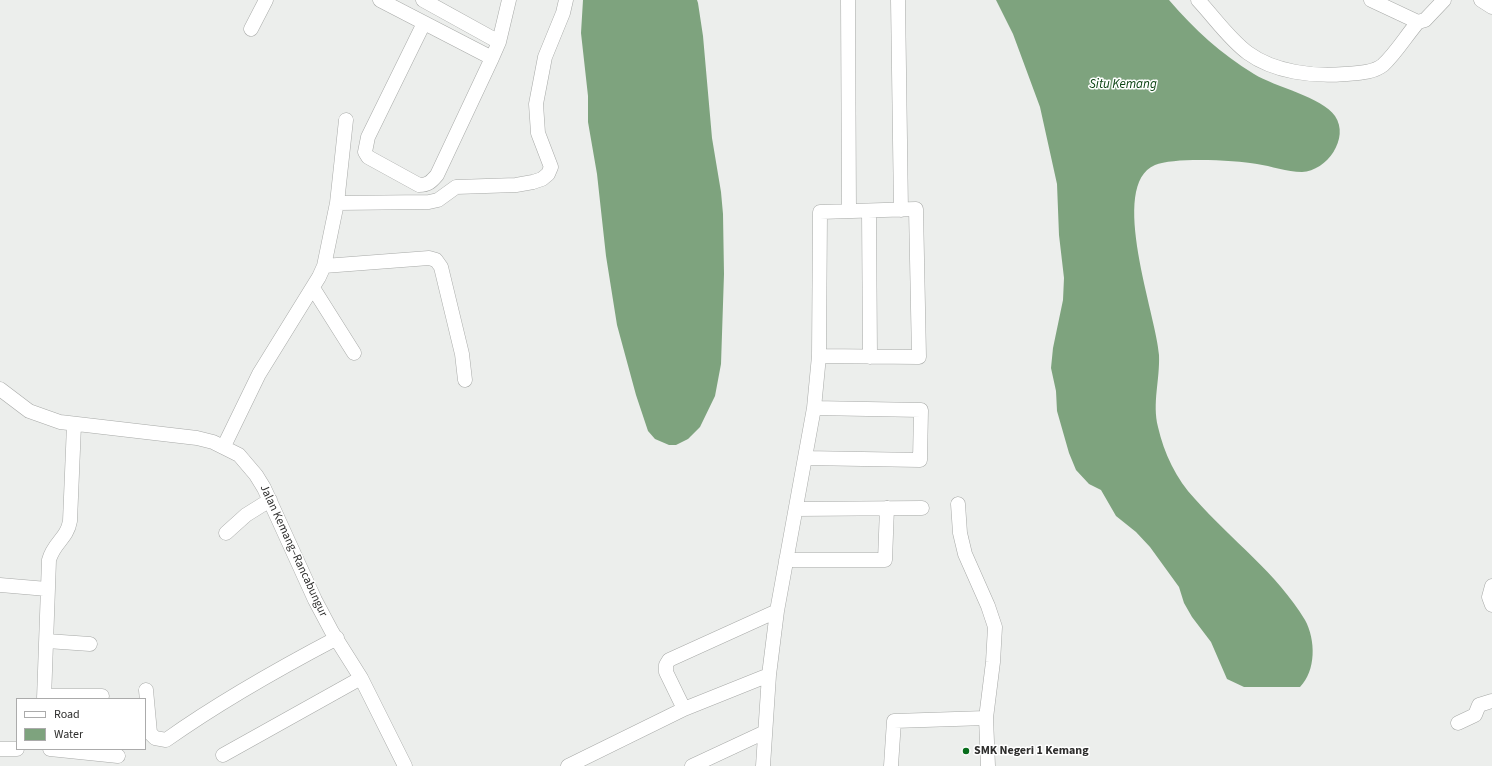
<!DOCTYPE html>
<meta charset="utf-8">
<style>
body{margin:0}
#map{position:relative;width:1492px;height:766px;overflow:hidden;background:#eceeec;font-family:"Source Sans 3",sans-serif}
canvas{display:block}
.legend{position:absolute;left:16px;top:698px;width:130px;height:52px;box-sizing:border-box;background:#fff;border:1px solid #ababab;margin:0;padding:5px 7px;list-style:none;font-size:12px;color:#2e2e2d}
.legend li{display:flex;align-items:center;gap:8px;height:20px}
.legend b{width:20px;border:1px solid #ababab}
</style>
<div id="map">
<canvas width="1492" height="766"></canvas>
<ul class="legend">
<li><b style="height:5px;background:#fff"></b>Road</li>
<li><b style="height:11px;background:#7ea37e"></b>Water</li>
</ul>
</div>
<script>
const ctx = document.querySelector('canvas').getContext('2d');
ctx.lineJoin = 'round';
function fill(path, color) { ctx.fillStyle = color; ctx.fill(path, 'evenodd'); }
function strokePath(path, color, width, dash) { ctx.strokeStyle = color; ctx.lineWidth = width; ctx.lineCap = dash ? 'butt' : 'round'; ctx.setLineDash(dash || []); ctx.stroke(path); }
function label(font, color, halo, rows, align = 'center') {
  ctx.font = font + ' "Source Sans 3",sans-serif'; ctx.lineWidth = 3; ctx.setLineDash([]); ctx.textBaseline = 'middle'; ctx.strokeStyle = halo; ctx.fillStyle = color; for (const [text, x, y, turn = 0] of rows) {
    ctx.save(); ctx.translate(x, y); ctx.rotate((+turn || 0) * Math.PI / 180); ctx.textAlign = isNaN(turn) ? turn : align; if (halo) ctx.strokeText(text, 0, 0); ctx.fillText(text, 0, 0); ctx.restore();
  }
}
fill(new Path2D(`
 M583 0H697L698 3 703 36 712 138 721 192 723 214 724 274 721 364 715 396 700 427 688 439 676 445H669L655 439 648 431 636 395 617 325 606 256 597 174 588 122V96L581 33Z
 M996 0H1169C1194 29 1221 54 1254 74 1275 87 1322 97 1335 116 1350 138 1327 171 1302 172 1287 172 1271 166 1257 164 1235 160 1174 157 1155 165 1107 185 1157 317 1159 355 1160 380 1152 403 1158 427 1164 453 1176 479 1195 499 1231 540 1277 573 1305 620 1316 640 1316 671 1300 687H1244L1227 679 1211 642 1192 617 1184 603 1179 587 1150 547 1136 532 1116 516 1101 490 1089 484 1076 470 1069 453 1057 411 1056 391 1051 368 1053 348 1063 300 1064 278 1059 235 1057 184 1040 107 1013 34Z`), '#7ea37e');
const minor = new Path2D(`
 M380 0 492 58
 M423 0 499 42
 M848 0 849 211
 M898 0 901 210
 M1198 0C1214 17 1229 39 1248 53 1274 72 1314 77 1345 74 1358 73 1373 73 1383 65 1396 53 1406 36 1418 22
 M1371 0 1418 22 1425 20 1444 0
 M1481 0 1492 7
 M424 23 368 137 365 152 368 157 419 185C428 185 431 182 437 175L492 58 499 42 509 0
 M251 29 266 0
 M337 203 346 120
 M869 211 870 357
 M324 266 429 258 436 260 441 267 462 354 465 380
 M313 288 354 353
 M0 389 29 411 60 422 197 438 213 442 239 455 256 475 264 488 315 600 332 632 361 678 405 766
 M224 446 259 374 319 277 324 266 337 203 429 202 438 200 456 187 516 185 533 182 542 179 548 174 551 167 538 133 536 104 545 57 563 13 566 0
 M805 458 920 460 921 410 814 408
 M958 504 960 533 965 554 988 606 995 627 993 662 986 718 988 766
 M796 509 922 508
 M226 533 246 515 270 500
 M786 560H885L887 508
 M0 585 47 589
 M1492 586 1489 597 1492 605
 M47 641 90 644
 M146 690 150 733 155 738 166 740C221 701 278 669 337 638
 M44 696H102
 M44 699 49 560C54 542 67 539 70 521L74 425
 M684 709 666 672V665L669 660 777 611
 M1458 723 1475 715 1479 705 1492 701
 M0 749H17
 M50 749 118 756
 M223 755 361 678
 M568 766 684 709 769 675
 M692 766 765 732
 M763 766 769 675 777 611 814 408 819 356 820 212 916 209 919 357 819 356
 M891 766 894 721 986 718`);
strokePath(minor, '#a7a9a7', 15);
strokePath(minor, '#fff', 14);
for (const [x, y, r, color] of [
 [966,751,4,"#086d1c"]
]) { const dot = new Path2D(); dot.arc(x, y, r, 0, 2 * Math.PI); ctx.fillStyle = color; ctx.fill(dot); strokePath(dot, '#fff', 1.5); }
label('12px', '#2e2e2d', '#fff', [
 ["Jalan Kemang–Rancabungur",293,551,65]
]);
label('bold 12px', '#2e2e2d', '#fff', [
 ["SMK Negeri 1 Kemang",974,751]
], 'left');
label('italic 13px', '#0d4514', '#fff', [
 ["Situ Kemang",1123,85]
]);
</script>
